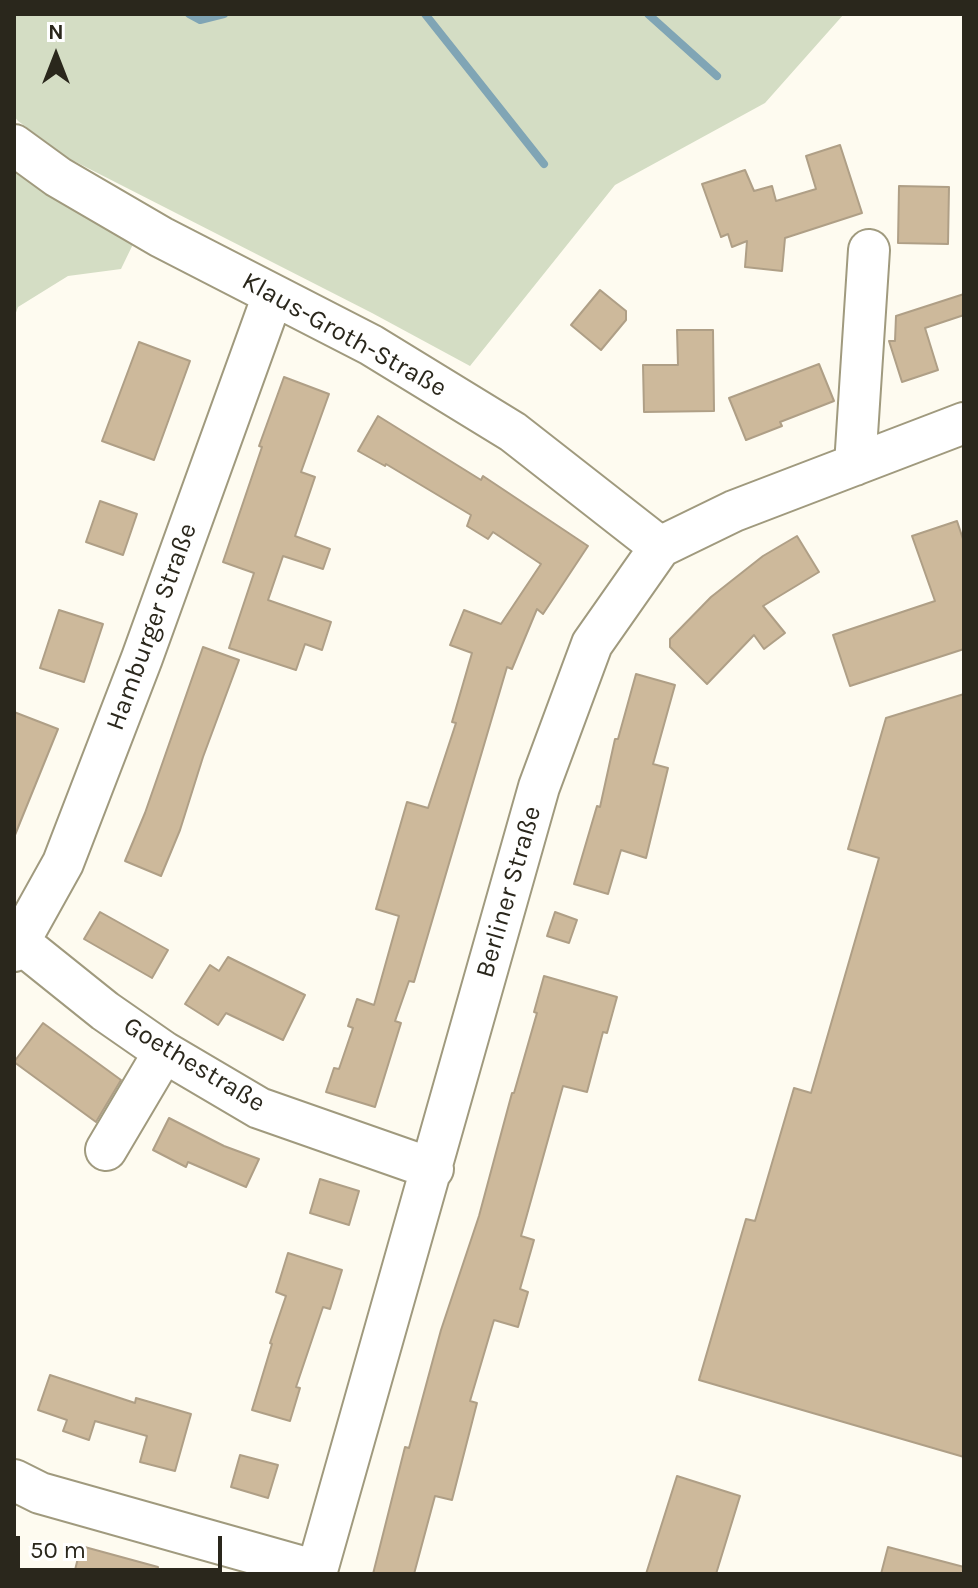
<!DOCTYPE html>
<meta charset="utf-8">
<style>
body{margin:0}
#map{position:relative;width:978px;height:1588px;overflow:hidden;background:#fefbf0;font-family:Karla,sans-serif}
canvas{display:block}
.frame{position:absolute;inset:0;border:16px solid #2a271c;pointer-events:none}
.north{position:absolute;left:16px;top:16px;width:80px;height:80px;-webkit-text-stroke:6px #fff;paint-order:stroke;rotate:0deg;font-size:22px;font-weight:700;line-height:32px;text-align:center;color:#2a271c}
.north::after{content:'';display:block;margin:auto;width:28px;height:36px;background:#2a271c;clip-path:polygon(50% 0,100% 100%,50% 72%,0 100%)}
.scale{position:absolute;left:16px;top:1536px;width:206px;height:36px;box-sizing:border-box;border:4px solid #2a271c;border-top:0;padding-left:10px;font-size:24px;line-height:28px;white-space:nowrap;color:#2a271c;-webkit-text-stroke:6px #fff;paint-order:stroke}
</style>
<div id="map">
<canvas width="978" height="1588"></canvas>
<div class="frame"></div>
<div class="north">N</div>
<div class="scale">50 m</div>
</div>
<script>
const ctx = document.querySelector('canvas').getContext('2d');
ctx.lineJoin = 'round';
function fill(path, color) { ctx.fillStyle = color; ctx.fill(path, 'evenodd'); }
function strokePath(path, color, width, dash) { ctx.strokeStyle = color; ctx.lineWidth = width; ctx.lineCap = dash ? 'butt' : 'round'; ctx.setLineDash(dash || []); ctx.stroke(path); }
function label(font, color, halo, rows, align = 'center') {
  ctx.font = font + ' Karla,sans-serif'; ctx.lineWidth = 7; ctx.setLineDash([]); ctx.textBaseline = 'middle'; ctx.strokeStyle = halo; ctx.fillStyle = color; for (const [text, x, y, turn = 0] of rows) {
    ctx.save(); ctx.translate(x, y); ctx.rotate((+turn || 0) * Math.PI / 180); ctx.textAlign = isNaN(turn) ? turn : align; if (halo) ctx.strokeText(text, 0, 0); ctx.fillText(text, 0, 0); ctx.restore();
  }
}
fill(new Path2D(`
 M14 14H844L765 103 615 185 470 366 372 313 68 158 18 121 14 116Z
 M14 160 136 238 121 269 68 276 18 307 14 318Z`), '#d4ddc4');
strokePath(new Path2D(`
 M189 14 200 20 224 14
 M425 14 544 164
 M648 14 717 76`), '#80a5b5', 8);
const building = new Path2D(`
 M840 145 862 213 785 238 782 271 745 267 747 241 732 247 728 234 721 237 702 184 745 170 754 191 772 186 776 201 816 189 806 156Z
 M899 186 949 187 948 244 898 243Z
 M600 290 626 311V320L601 350 571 325Z
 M964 294V315L925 328 938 370 902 382 889 341H895L896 316Z
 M677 330H713L714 411 644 412 643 365H678Z
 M139 342 190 361 154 460 102 441Z
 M819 364 834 401 780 422 782 426 746 440 729 398Z
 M284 377 329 394 301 472 315 477 295 536 330 549 323 569 283 556 268 600 331 622 322 650 305 644 296 670 229 648 254 573 223 562 262 447 259 446Z
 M378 416 481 480 483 476 588 546 543 614 537 609 512 669 507 667 414 982 409 981 395 1021 401 1023 375 1107 326 1092 334 1068 339 1069 353 1028 348 1026 357 999 374 1005 399 916 376 909 407 802 428 808 456 723 452 722 472 653 450 645 464 610 501 624 541 564 493 532 488 539 467 526 471 515 386 464 385 466 358 451Z
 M100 501 137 514 123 555 86 542Z
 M957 521 964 542V649L850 686 833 635 935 601 912 536Z
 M797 536 819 572 763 606 785 633 764 649 754 635 707 684 670 647V639L711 597 763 556Z
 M59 610 103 624 84 682 40 668Z
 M203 647 239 660 203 757 180 830 161 876 125 861 145 813Z
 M636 674 675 685 653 764 668 768 646 858 621 850 608 894 574 884 597 806 600 807 615 739H618Z
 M964 694V1457L699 1380 746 1219 755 1221 794 1088 811 1093 879 858 848 849 886 718Z
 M14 712 58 729 15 835H14Z
 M100 912 168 950 152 978 84 939Z
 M555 912 577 920 569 943 547 936Z
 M228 957 305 995 283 1040 226 1013 218 1025 185 1004 210 965 219 971Z
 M544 976 617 997 607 1033 603 1032 587 1092 563 1086 521 1236 534 1240 520 1289 528 1292 518 1327 494 1320 470 1401 477 1403 452 1500 435 1496 414 1574H373L405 1447 409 1448 441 1330 479 1216 512 1093H514L537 1013 534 1012Z
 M43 1023 121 1080 96 1122 14 1062Z
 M169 1118 224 1146 259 1159 246 1187 188 1162 186 1167 153 1150Z
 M320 1179 359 1191 349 1225 310 1213Z
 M288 1253 342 1270 330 1309 323 1307 296 1387 300 1388 290 1421 252 1410 272 1344 270 1343 286 1296 276 1292Z
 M50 1375 135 1403 136 1398 191 1414 175 1471 140 1462 147 1436 95 1421 89 1440 63 1431 67 1420 38 1410Z
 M240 1455 278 1465 268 1498 231 1487Z
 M677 1476 740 1496 716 1574H646Z
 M81 1546 158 1567 157 1574H74Z
 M888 1547 964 1567 963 1574H881Z`);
fill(building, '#cdb99b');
strokePath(building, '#af9f86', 2);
const minor = new Path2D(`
 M14 145 58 177 161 237 371 345 513 432 660 547
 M855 465 869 250
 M19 942 105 1011 164 1052 259 1108 433 1169
 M14 951 63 863 142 658 273 295
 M106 1150 164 1052
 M14 1480 40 1493 317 1571
 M316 1574 539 787 592 644 660 547 734 511 964 423`);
strokePath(minor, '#a09a7e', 44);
strokePath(minor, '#fff', 40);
label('26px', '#2a271c', '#fff', [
 ["Klaus-Groth-Straße",344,335,29],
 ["Hamburger Straße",152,627,-70],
 ["Berliner Straße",509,892,-74],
 ["Goethestraße",194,1065,31]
]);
</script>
